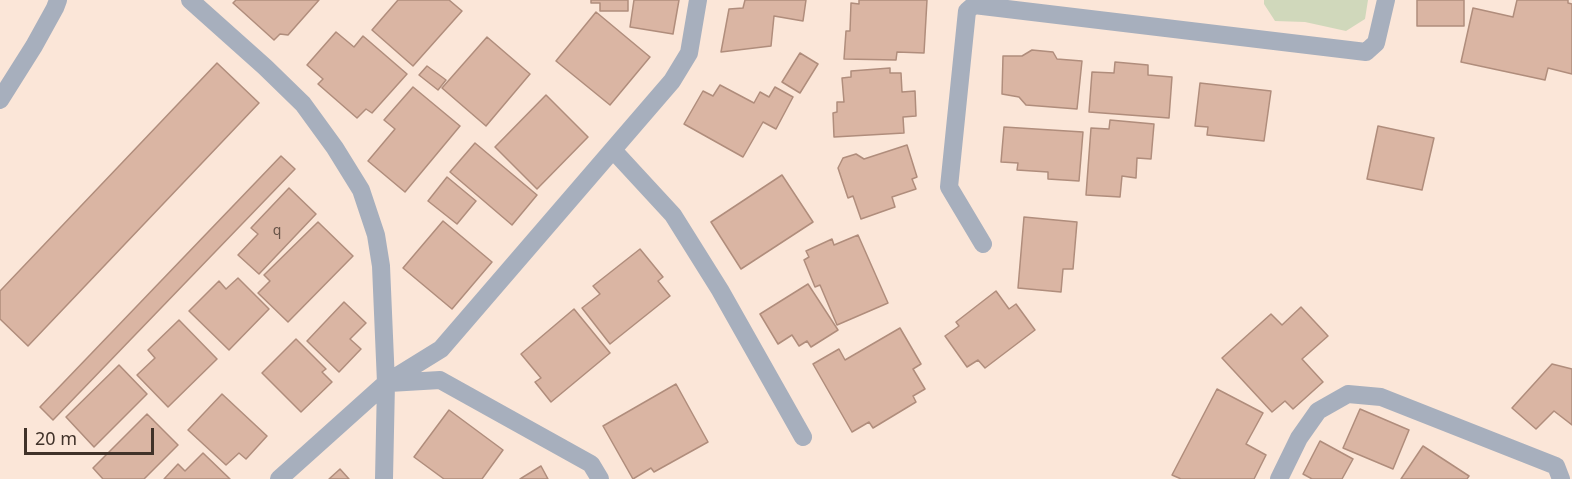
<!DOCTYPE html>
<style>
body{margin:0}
#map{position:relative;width:1572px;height:479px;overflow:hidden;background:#fbe6d8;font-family:"Noto Sans",sans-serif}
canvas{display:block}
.scale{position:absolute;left:24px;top:428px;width:130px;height:27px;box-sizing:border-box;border:3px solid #403229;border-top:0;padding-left:8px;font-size:18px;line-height:21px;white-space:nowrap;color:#403229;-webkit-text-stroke:4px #fbe6d8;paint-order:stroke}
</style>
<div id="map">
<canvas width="1572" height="479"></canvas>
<div class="scale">20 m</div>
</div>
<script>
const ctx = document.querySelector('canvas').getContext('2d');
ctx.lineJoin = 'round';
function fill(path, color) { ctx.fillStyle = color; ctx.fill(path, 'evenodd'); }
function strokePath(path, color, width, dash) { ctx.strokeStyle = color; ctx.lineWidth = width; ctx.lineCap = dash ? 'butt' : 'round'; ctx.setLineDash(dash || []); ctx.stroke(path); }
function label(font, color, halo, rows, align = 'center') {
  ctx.font = font + ' "Noto Sans",sans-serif'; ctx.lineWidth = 4.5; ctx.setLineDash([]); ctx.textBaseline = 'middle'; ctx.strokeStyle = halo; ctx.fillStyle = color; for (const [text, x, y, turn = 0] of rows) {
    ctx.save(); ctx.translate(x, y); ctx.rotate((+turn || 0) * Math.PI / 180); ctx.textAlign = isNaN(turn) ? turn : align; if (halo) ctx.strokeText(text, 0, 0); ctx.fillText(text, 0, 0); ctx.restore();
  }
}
fill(new Path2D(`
 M1264 0H1368L1365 19 1346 31 1305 22 1275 21 1264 4Z`), '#d0d8bb');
const building = new Path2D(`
 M236 0H319L288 35 280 34 274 40 233 3Z
 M398 0H449L462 11 413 66 372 30Z
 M591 0H628V11H600V3H591Z
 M634 0H679L673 34 630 27Z
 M745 0H806L803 21 774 16 771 46 721 52 729 9 743 8Z
 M859 0H927L924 53 897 52 896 60 844 59 846 31H850L851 3 859 4Z
 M1417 0H1464V26H1417Z
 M1517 0H1568V3L1572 4V74L1548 68 1545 80 1461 62 1473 8 1513 17Z
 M596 12 650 57 610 105 556 61Z
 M336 32 354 47 363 36 407 74 372 113 366 109 357 118 318 84 323 79 307 65Z
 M487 37 530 74 486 126 442 88Z
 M1032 50 1053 52 1057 59 1082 61 1077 109 1026 105 1019 97 1002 94 1003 56H1022Z
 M800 53 818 64 800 93 782 82Z
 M1115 62 1148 65V75L1172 77 1169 118 1089 112 1092 72 1114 73Z
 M217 63 259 103 28 346 0 319V291Z
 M427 66 446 80 438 90 419 75Z
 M890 68V73H901L902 92 915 91 916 116 903 117 904 133 834 137 833 113 837 112V102H844L842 78 851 77V71Z
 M1200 83 1271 91 1264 141 1207 135 1208 127 1195 126Z
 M720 85 754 103 760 92 769 97 775 87 793 97 776 129 763 122 743 157 684 124 703 91 713 96Z
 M413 87 460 126 405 192 368 161 395 129 384 120Z
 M546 95 588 137 537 189 495 147Z
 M1110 120 1154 124 1151 159 1137 158 1136 178 1122 176 1120 197 1086 195 1091 128 1109 129Z
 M1378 126 1434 138 1422 190 1367 179Z
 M1004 127 1083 132 1079 181 1048 179V172L1017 170 1018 163 1001 162Z
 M475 143 537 195 512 225 450 172Z
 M907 145 917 177 912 179 916 189 892 197 895 207 861 219 853 196 848 198 838 168 843 158 856 154 864 159Z
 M281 156 295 169 53 420 40 407Z
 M782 175 813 222 741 269 711 222Z
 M447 177 476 201 457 224 428 201Z
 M289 188 316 214 259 274 238 255 258 234 251 228Z
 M1024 217 1077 222 1073 269H1063L1061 292 1018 288Z
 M443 221 492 262 452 309 403 268Z
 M318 222 353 256 288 322 258 293 270 281 264 275Z
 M858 235 888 303 837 325 820 285 815 287 804 260 809 257 806 251 832 239 834 245Z
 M640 249 663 277 658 281 670 296 610 344 582 308 600 294 593 286Z
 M238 278 269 309 229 350 189 311 219 281 226 289Z
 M808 284 838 330 811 347 807 341 799 346 792 335 778 344 760 314Z
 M996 291 1009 309 1016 304 1035 330 985 368 978 360 967 367 945 336 959 326 956 322Z
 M344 302 366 323 350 339 361 349 339 372 307 341Z
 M1301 307 1328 336 1302 359 1323 382 1293 409 1285 401 1272 412 1222 358 1271 314 1282 325Z
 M574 309 610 353 551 402 535 382 541 378 521 354Z
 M179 320 217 359 168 407 137 375 155 358 148 350Z
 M900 328 921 364 913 369 925 389 913 396 916 402 873 428 869 422 852 432 813 364 839 349 845 360Z
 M296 339 326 369 322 372 332 382 301 412 262 373Z
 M1552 364 1572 369V425L1554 411 1536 429 1512 408Z
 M119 365 147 394 94 447 66 417Z
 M676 384 708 442 654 472 651 468 633 479 603 426Z
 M1217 389 1263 413 1246 444 1266 455 1254 479H1181L1172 475Z
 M222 394 267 436 246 459 239 453 226 465 188 430Z
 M1360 409 1409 430 1393 469 1343 448Z
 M449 410 503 450 482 479H444L414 457Z
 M147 414 178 445 144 479H103L93 468Z
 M1320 441 1353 459 1342 479H1312L1303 474Z
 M1423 446 1469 476 1467 479H1401Z
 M203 453 230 479H164L178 464 185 471Z
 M541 466 548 479H520Z
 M340 469 349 479H329Z`);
fill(building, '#dab5a3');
strokePath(building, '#b08d7c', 1.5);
strokePath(new Path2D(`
 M190 0 265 67 303 104 335 148 361 190 376 235 381 266 386 383 384 479
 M0 100 34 46 55 8 58 0
 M613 150 673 215 720 290 803 437
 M983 244 949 187 967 11 974 5 1366 52 1376 43 1386 0
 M389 383 440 380 591 464 600 479
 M279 479 386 383 441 349 672 81 689 53 698 0
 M1279 479 1299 438 1318 411 1348 394 1381 397 1556 466 1561 479`), '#a7afbd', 18);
label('14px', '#665348', null, [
 ["q",277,231]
]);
</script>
